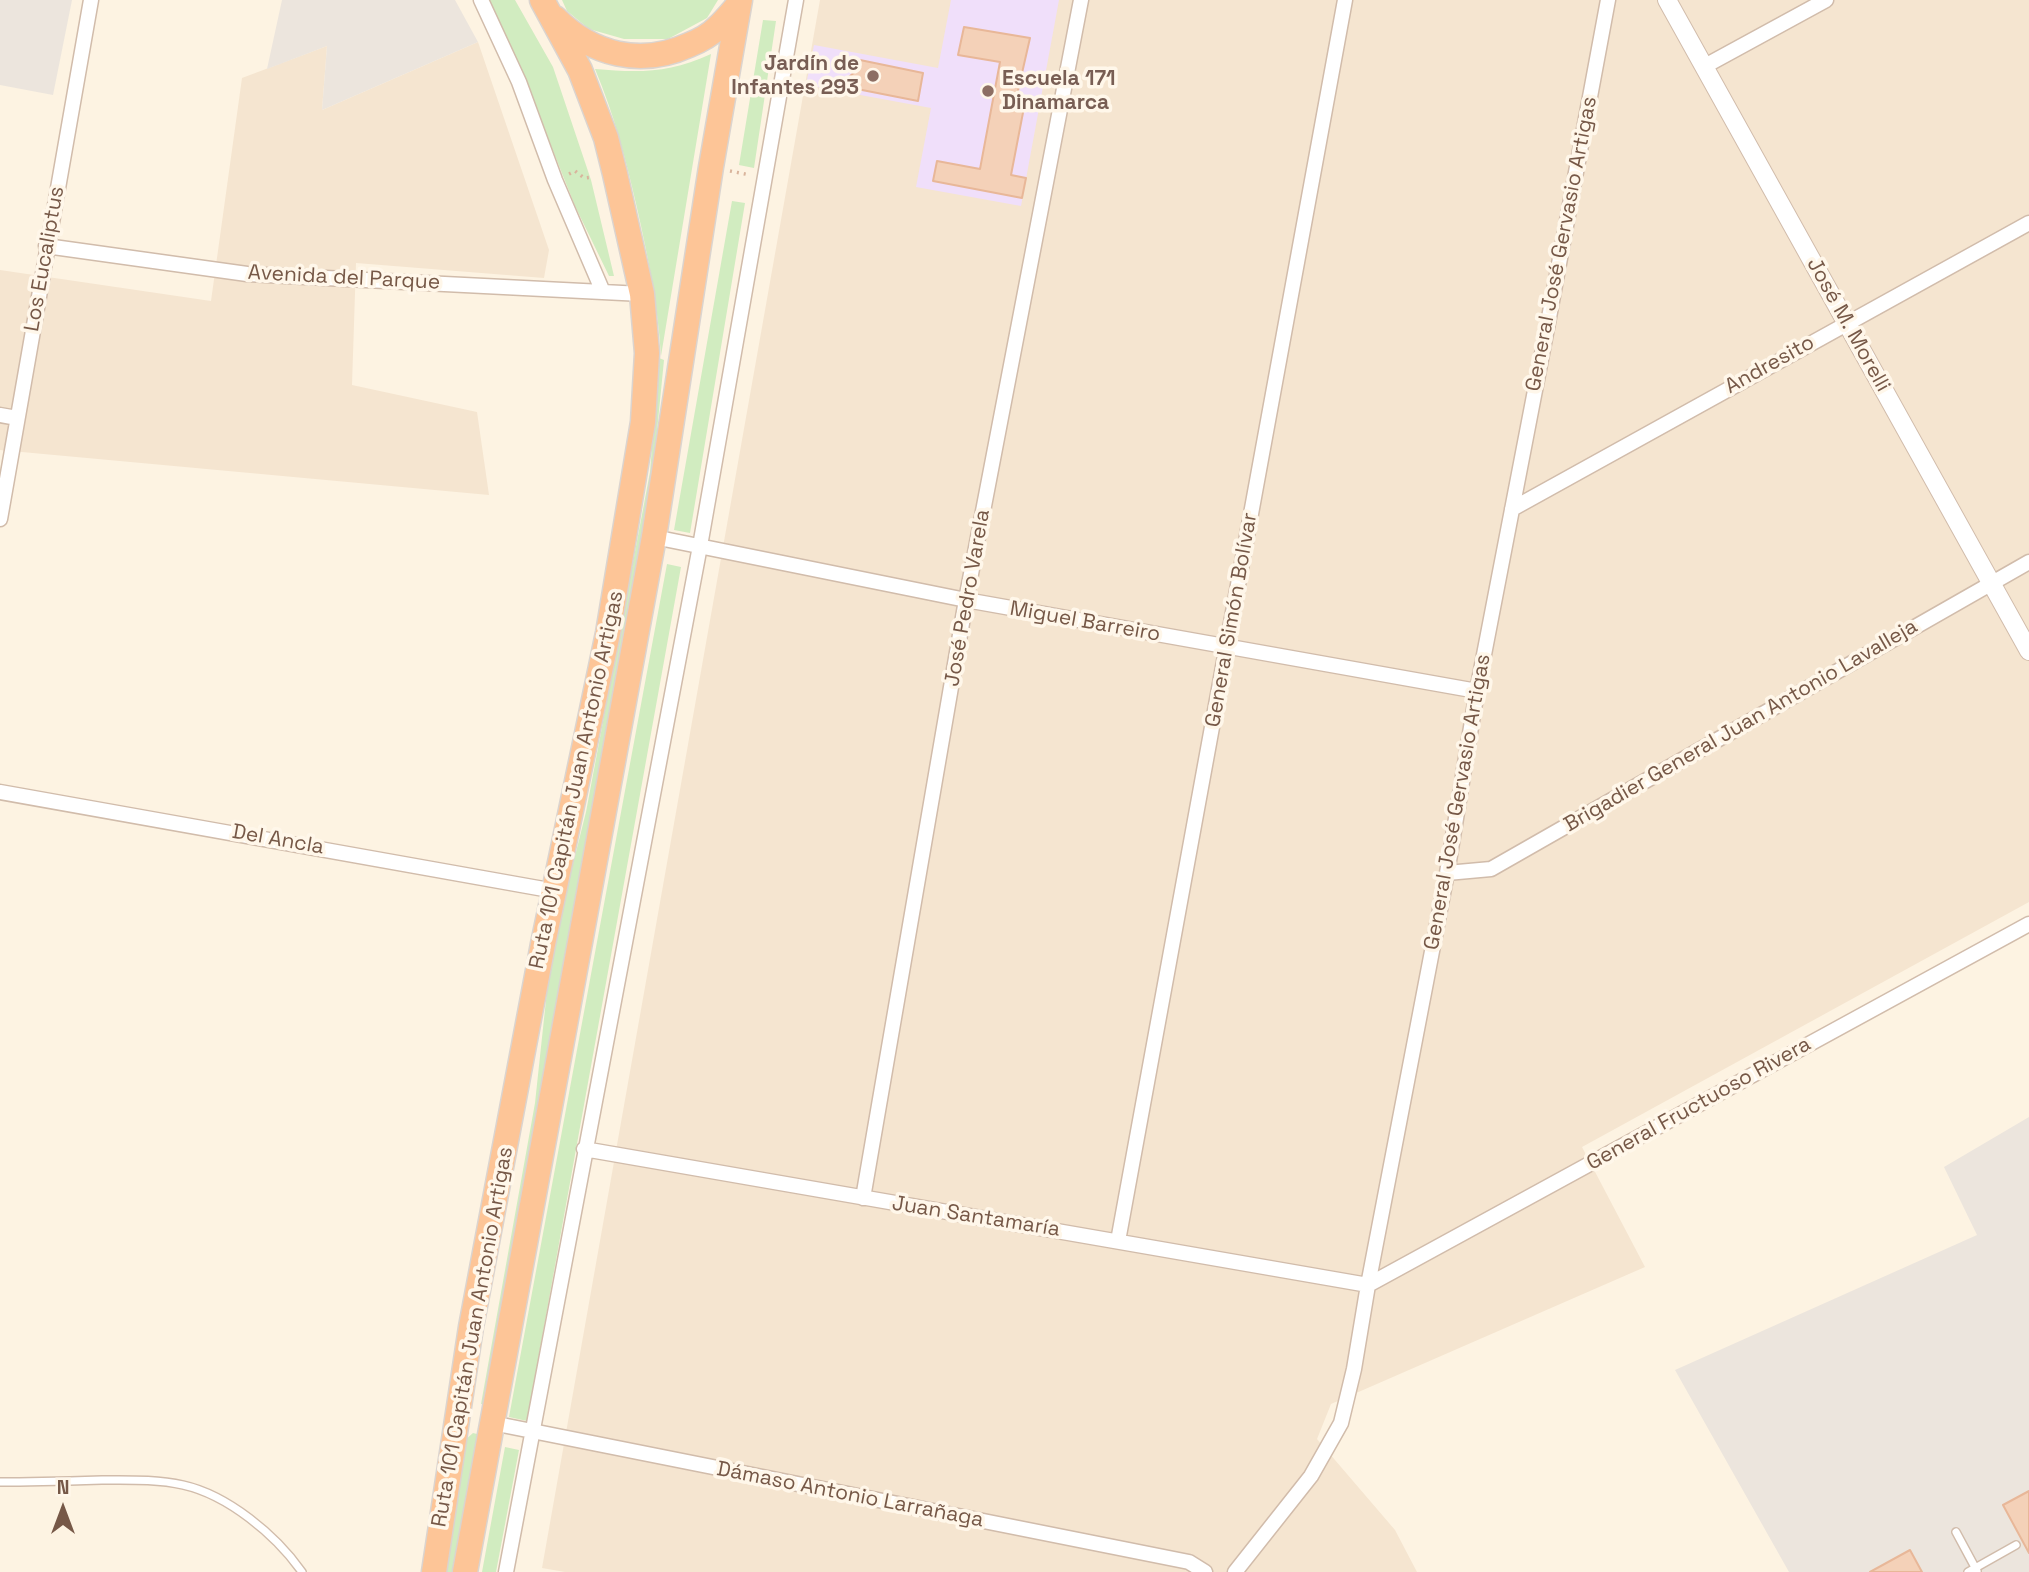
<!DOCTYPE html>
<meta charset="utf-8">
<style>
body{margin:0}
#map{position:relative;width:2029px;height:1572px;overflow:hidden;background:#fdf3e2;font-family:"Space Grotesk",sans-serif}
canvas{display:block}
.north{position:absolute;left:28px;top:1474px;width:70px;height:70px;-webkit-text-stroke:5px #fff7ea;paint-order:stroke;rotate:0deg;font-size:19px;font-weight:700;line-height:28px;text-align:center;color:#765847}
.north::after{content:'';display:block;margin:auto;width:24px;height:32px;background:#765847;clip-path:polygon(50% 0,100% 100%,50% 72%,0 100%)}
</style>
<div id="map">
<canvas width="2029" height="1572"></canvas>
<div class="north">N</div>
</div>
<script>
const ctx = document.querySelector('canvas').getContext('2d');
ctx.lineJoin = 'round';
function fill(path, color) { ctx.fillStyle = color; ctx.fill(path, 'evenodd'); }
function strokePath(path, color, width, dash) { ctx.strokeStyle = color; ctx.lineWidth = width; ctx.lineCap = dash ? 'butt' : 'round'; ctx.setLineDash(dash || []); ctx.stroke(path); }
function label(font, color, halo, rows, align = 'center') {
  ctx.font = font + ' "Space Grotesk",sans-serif'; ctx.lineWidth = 7; ctx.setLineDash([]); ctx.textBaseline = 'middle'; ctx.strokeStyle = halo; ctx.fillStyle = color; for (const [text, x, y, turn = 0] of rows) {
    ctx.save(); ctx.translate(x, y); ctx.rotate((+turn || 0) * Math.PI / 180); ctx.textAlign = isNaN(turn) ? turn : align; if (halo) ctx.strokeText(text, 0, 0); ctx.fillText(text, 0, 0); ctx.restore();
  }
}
fill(new Path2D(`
 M820 0H2029V902L1582 1147 1645 1267 1331 1404 1317 1439 1395 1530 1417 1572H565L542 1568Z
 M478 42 549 250 544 278 356 263 352 385 477 412 489 495 0 450V270L211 301 242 78 327 46 322 110Z`), '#f5e5d0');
fill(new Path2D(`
 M0 0H72L53 95 0 85Z
 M282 0H455L478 42 322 110 327 46 267 69Z
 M2029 1117V1572H1789L1675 1370 1977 1235 1944 1167Z`), '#ece5dd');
fill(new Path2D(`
 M951 0H1059L1021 206 916 187 931 108 806 85 814 45 938 68Z`), '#f0dffa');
fill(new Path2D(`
 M486 0H515L553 67 591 180 614 276H609L575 206 526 83Z
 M562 0H718L707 18 668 39H624L589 29 567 11Z
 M763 20 776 21 754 168 739 165Z
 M711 54 661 356C658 305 648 257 637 208 626 160 614 114 595 69 640 73 669 73 711 54Z
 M732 201 745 203 690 533 674 530Z
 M659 358 664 360 653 472 638 564 485 1404H481L535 1103 549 972 570 876 586 812 650 472Z
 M667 564 681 567 527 1421 509 1417Z
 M473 1433 477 1434 478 1438 454 1572H444L465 1440Z
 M505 1447 519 1450 496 1572H482Z`), '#d1ecc0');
const building = new Path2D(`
 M964 27 1030 38 1017 95 1026 97 1011 175 1026 178 1022 198 933 181 937 161 980 169 1000 62 958 55Z
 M860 60 923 73 918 101 857 89 858 85 849 77 858 69Z
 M2029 1491V1553L2003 1505Z
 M1910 1550 1922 1572H1870Z`);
fill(building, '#f4d1b8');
strokePath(building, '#e8b798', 2);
const service = new Path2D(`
 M0 1482C34 1482 68 1481 102 1480 129 1480 157 1479 183 1485 228 1495 276 1535 302 1572
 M1956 1532 1977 1571
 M1968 1572 2016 1545`);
const minor = new Path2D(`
 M481 0 519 82 555 180 603 292
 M1705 66 1826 0
 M46 246 247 274 642 294
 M0 415 17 418
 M1512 509 2029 223
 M0 519 91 0
 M654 537 966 600 1477 691
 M0 792 555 891
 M1447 873 1491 869 2029 562
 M584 1149 1368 1285 2029 924
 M863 1198 966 600 1081 0
 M1118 1241 1345 0
 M492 1423 1189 1562 1205 1572
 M506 1572 700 546 796 0
 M1235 1572 1311 1476 1341 1423 1354 1369 1368 1285 1447 873 1477 691 1548 323 1608 0`);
const tertiary = new Path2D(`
 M1667 0 2029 651`);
const trunk = new Path2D(`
 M555 18C592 55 641 67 689 45 699 41 709 36 717 28 725 21 732 12 739 4
 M434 1572 471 1327 543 944 608 633 643 422 647 353 642 294 615 174 606 138 580 70 542 0
 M465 1572 654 537 711 167 740 0`);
strokePath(service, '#d1bcab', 10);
strokePath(minor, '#d1bcab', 17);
strokePath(tertiary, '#d1bcab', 20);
strokePath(trunk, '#dbd4cf', 27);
strokePath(new Path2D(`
 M730 171 750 175
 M569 174 575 171 584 178 593 177`), '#d9b49c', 3.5, [2, 5]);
strokePath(service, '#fff', 7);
strokePath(minor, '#fff', 14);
strokePath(tertiary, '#fff', 18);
strokePath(trunk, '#fdc597', 24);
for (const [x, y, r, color] of [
 [873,76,7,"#8d6e63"],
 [988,91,7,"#8d6e63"]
]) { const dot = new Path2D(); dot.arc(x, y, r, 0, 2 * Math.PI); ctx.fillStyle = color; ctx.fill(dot); strokePath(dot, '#fff7ea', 2.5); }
label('bold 21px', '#785e54', '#fff7ea', [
 ["Jardín de",859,64],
 ["Infantes 293",859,88],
 ["Escuela 171",1002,79,"left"],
 ["Dinamarca",1002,103,"left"]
], 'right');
label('21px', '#765847', '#fff7ea', [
 ["General José Gervasio Artigas",1562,244,-79],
 ["Los Eucaliptus",45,259,-80],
 ["Avenida del Parque",344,278,3],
 ["José M. Morelli",1848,325,61],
 ["Andresito",1770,365,-29],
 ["José Pedro Varela",968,598,-80],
 ["General Simón Bolívar",1232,620,-80],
 ["Miguel Barreiro",1085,622,10],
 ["Brigadier General Juan Antonio Lavalleja",1741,726,-30],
 ["Ruta 101 Capitán Juan Antonio Artigas",577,780,-78],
 ["General José Gervasio Artigas",1458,802,-80],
 ["Del Ancla",278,840,10],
 ["General Fructuoso Rivera",1699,1104,-29],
 ["Juan Santamaría",976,1217,9],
 ["Ruta 101 Capitán Juan Antonio Artigas",473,1337,-80],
 ["Dámaso Antonio Larrañaga",850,1495,11]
]);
</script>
